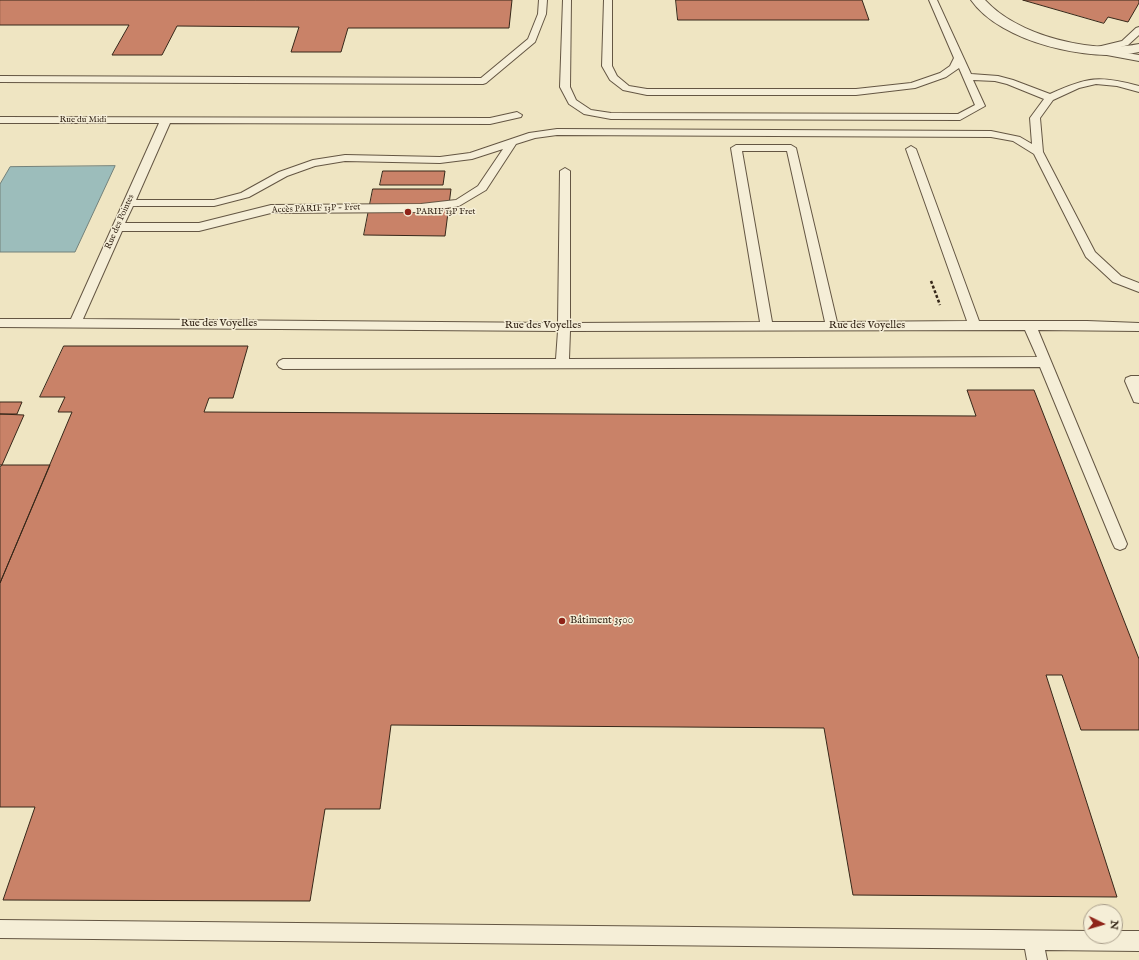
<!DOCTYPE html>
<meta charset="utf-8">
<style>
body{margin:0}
#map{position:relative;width:1139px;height:960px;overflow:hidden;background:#efe5c2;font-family:"IM FELL English",serif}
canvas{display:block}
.north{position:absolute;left:1083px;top:904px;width:40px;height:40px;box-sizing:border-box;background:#f5eed7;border:1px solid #a99e8b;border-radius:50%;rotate:95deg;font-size:11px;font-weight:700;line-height:16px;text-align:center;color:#362719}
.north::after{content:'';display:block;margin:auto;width:14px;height:18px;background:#8f2418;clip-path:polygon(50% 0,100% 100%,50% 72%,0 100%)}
</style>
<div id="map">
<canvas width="1139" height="960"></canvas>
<div class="north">N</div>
</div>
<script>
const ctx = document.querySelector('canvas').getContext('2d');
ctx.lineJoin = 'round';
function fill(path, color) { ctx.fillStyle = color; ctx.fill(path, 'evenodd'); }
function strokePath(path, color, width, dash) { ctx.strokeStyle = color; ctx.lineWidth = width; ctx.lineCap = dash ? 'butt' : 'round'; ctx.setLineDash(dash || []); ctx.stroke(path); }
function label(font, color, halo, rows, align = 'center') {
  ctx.font = font + ' "IM FELL English",serif'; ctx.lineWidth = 3; ctx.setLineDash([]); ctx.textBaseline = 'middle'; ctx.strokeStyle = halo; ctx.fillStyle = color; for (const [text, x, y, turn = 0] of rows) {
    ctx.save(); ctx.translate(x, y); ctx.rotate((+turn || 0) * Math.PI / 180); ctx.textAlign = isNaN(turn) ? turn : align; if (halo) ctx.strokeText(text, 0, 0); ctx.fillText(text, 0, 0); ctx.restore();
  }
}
const water = new Path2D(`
 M115 166 75 252H0V184L10 167Z`);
fill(water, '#9cbdbb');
strokePath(water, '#73817a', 1);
const building = new Path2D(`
 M0 0H512L509 28H348L341 52H291L299 27 177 26 162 55H112L129 25H0Z
 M676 0H862L869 20H678Z
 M1023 0H1139V3L1128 22 1108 17 1104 23Z
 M383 171H445L443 185H380Z
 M373 189H451L445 236 364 235Z
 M64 346H248L233 398H209L204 412 976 416 967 390H1034L1139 659V730H1081L1062 675H1046L1117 897 853 895 824 728 391 725 380 809H325L310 901 3 900 35 807H0V583L72 412H58L65 397H40Z
 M0 402H22L17 414H0Z
 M0 414 24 415 2 465H0Z
 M2 465H50L0 583V468Z`);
fill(building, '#c98268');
strokePath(building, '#362719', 1);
const lane = new Path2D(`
 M539 0H547L546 14 535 42 486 83 483 84 0 82V76L481 78 528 39 538 14Z
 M563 0H571L570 87 576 100 591 110 611 113 958 114 975 105 959 68 946 77 915 88 856 95H647L623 90 610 80 602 66 604 0H612V66L617 76 629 86 647 89H856L911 83 940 73 950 66 954 58 929 0H937L971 74 998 76 1013 80 1050 94C1087 77 1099 75 1139 86V92L1117 86 1096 84 1079 88 1053 100 1040 118 1043 152 1095 252 1121 276 1139 283V292L1113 282 1086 257 1034 154 1013 141 991 137 557 135 535 138 516 144 486 190 459 206 421 212 271 213 199 231H122L83 319 558 323 560 171 565 168 570 171V323L760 322 731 148 736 145H791L796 148 837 322 967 321 906 149 911 146 916 149 979 321H1087L1139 323V331L1038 330 1127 544 1125 548 1120 550 1115 548 1113 544 1040 367 283 369 279 367 277 364 279 361 283 359H556L558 331 0 327V319H71L159 123H0V117L490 118 517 112 522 115 521 117 490 124 170 123 136 200H214L241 193 279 172 313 160 345 155 440 157 470 153 529 133 557 129 991 131 1020 137 1032 144 1030 118 1044 99 1007 84 995 81 973 80 985 106 960 120 611 119 584 114 569 104 560 87ZM503 149 478 186 456 200 421 204 271 205 199 223H125L133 206H214L249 197 287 176 315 166 345 161 440 163 472 159ZM742 151H787L825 322H772ZM1025 330 1037 357 569 359 570 331Z
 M1139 27V35L1128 45 1109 50 1139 55V61L1096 53 1091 50 1093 48 1122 41 1136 28Z
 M1131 376H1139V403L1134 402 1125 381 1126 378Z
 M0 920 1091 931V936H1115V931H1139V951L1045 950 1047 960H1027L1025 949 0 938Z`);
const street = new Path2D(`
 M971 0H985C1018 36 1092 54 1139 44V52C1090 63 1000 42 971 0Z`);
strokePath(lane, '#645643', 2);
strokePath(street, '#645643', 2);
strokePath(new Path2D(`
 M931 281 940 305`), '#362719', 2.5, [3, 2]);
fill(lane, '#f5eed7');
fill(street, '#f5eed7');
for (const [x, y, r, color] of [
 [408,212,4,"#8f2418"],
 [562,621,4,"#8f2418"]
]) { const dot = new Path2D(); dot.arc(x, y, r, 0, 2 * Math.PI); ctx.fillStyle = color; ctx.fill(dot); strokePath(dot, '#f5eed7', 1.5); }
label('9px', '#362719', '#f5eed7', [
 ["Rue du Midi",83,120],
 ["Accès PARIF 13P - Fret",316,209,-2],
 ["Rue des Pointes",120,222,-66]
]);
label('9px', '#362719', '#f5eed7', [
 ["PARIF 13P Fret",416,212]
], 'left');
label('11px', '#362719', '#f5eed7', [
 ["Rue des Voyelles",219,324],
 ["Rue des Voyelles",543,326],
 ["Rue des Voyelles",867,326]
]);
label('11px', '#362719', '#f5eed7', [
 ["Bâtiment 3500",570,621]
], 'left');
</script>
